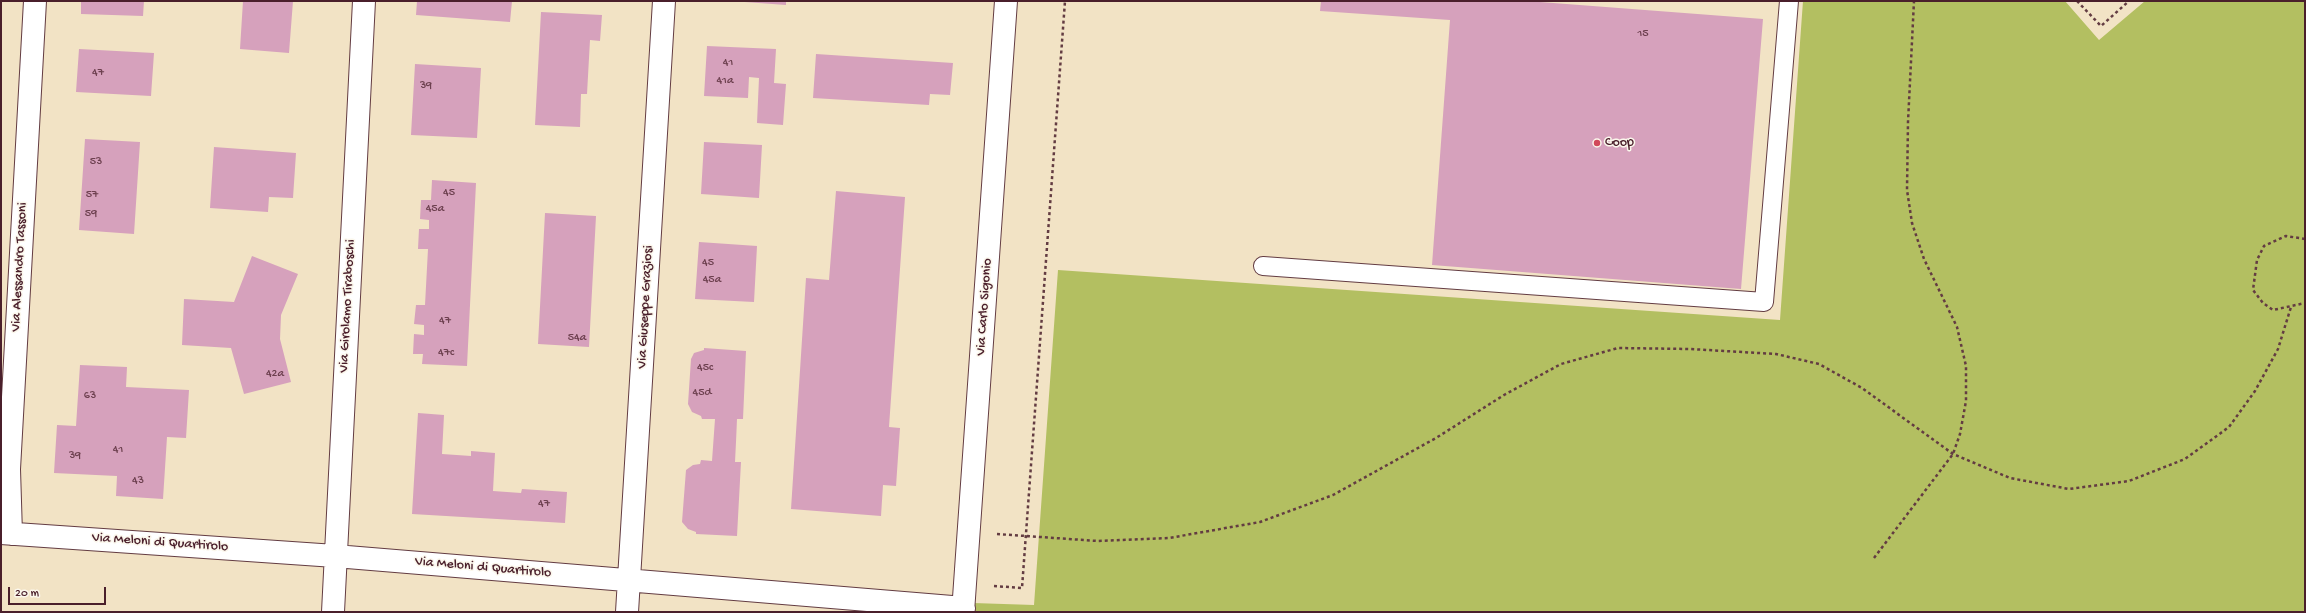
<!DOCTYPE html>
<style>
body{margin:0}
#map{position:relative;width:2306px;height:613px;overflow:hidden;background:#f2e3c5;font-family:"Gochi Hand",sans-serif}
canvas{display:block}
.frame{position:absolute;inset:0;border:2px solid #4a1f2b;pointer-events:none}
.scale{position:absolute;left:8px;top:587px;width:98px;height:18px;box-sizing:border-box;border:2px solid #4a1f2b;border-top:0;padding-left:5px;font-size:12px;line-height:14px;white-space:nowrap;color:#4a1f2b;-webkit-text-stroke:3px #fbf7ec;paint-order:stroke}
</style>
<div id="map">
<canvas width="2306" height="613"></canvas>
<div class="frame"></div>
<div class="scale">20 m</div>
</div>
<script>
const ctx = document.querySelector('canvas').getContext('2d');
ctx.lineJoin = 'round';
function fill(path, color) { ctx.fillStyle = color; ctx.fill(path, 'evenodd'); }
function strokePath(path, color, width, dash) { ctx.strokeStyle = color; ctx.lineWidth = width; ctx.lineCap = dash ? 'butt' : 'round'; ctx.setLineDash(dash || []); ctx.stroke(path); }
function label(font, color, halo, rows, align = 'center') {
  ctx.font = font + ' "Gochi Hand",sans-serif'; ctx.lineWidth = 3; ctx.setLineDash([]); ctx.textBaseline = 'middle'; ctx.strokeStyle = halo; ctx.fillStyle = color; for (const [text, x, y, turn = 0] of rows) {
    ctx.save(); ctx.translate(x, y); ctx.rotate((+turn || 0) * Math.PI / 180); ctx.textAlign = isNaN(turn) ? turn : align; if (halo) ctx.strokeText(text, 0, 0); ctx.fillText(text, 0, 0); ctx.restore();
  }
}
fill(new Path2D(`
 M1803 1H2065L2099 40 2145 1H2305V612H972L973 603 1034 605 1058 270 1780 320Z`), '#b3bf61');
fill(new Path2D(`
 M81 1H144L143 16 81 14Z
 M243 1H293L289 53 240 49Z
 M417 1H512L510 22 416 15Z
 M731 1H786V5Z
 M1321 1H1527L1763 19 1741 289 1432 265 1450 20 1320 11Z
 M541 12 602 15 600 41 590 40 587 94H581L580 127 535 125Z
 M707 46 776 49 774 83 786 84 783 125 757 123 759 78 749 77 748 98 704 96Z
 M79 49 154 53 151 96 76 92Z
 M816 54 953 63 950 95 930 94 929 105 813 98Z
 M415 64 481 68 477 138 411 135Z
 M85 139 140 142 134 234 79 230Z
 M704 142 762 145 759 198 701 194Z
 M214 147 296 153 293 198 269 197 268 212 210 208Z
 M432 180 476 183 467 366 422 364 423 354H413L414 334 424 335V325L414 324 416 305H425L428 249H418L419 229H429V220L420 219 421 200H431Z
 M836 191 905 197 889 427 900 428 896 486 883 485 881 516 791 509 806 278 829 280Z
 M545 213 596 216 589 347 538 344Z
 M699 242 757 246 754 302 695 299Z
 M252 256 298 274 281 315 280 339 291 382 244 394 231 348 182 345 184 299 234 302Z
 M704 348 746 351 743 419H737L736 442 735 462H741L737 536 696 534V532L688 529 682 522 686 470 693 465 700 464 701 460 712 461 715 419H702L701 416 692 412 688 404 691 359 694 353 704 350Z
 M80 365 127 367 126 387 189 390 186 438 167 437 163 499 116 496 117 476 54 473 57 425 76 426Z
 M418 413 444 415 442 454 471 456V451L495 453 493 491 521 493 522 489 567 492 565 523 412 514Z`), '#d6a1bc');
const service = new Path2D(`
 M1263 266 1764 302 1789 1`);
const minor = new Path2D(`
 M1 533 335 556 964 608
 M11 534 9 469 35 1
 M333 612 364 1
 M627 612 664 1
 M963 612 1006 1`);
strokePath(service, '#633c42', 20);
strokePath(minor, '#633c42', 24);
strokePath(new Path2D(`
 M2077 1 2101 26 2129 1
 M2305 239 2286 236 2264 246 2257 260 2253 290 2263 303 2273 310 2305 303
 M997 534 1098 541 1169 538 1260 522 1333 495 1436 438 1504 395 1561 364 1618 348 1690 349 1776 354 1819 364 1862 388 1953 454 2010 478 2069 489 2129 481 2185 459 2229 427 2255 391 2278 349 2291 307
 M1874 558 1953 454 1960 434 1966 401V366L1957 327 1924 259 1912 223 1907 190 1908 122 1914 1
 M994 586 1022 588 1065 1`), '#633c42', 2.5, [3, 3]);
strokePath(service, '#fff', 18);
strokePath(minor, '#fff', 22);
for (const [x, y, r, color] of [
 [1597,143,4,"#d1495b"]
]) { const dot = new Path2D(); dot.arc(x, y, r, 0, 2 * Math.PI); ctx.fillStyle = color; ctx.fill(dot); strokePath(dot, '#fbf7ec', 1.5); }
label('12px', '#6d404f', null, [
 ["15",1643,34],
 ["41",728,63],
 ["47",98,73],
 ["41a",725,81],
 ["39",426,86],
 ["53",96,162],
 ["45",449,193],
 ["57",92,195],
 ["45a",435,209],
 ["59",91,214],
 ["45",708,263],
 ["45a",712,280],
 ["47",445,321],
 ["54a",577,338],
 ["47c",446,353],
 ["45c",705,368],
 ["42a",275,374],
 ["45d",702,393],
 ["63",90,396],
 ["41",118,450],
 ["39",75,456],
 ["43",138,481],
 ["47",544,504]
]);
label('14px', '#4a1f2b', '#fbf7ec', [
 ["Coop",1605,143]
], 'left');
label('14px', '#4a1f2b', '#fbf7ec', [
 ["Via Alessandro Tassoni",20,267,-87],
 ["Via Girolamo Tiraboschi",348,306,-87],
 ["Via Giuseppe Graziosi",646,307,-87],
 ["Via Carlo Sigonio",985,307,-86],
 ["Via Meloni di Quartirolo",160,543,4],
 ["Via Meloni di Quartirolo",483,568,5]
]);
</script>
